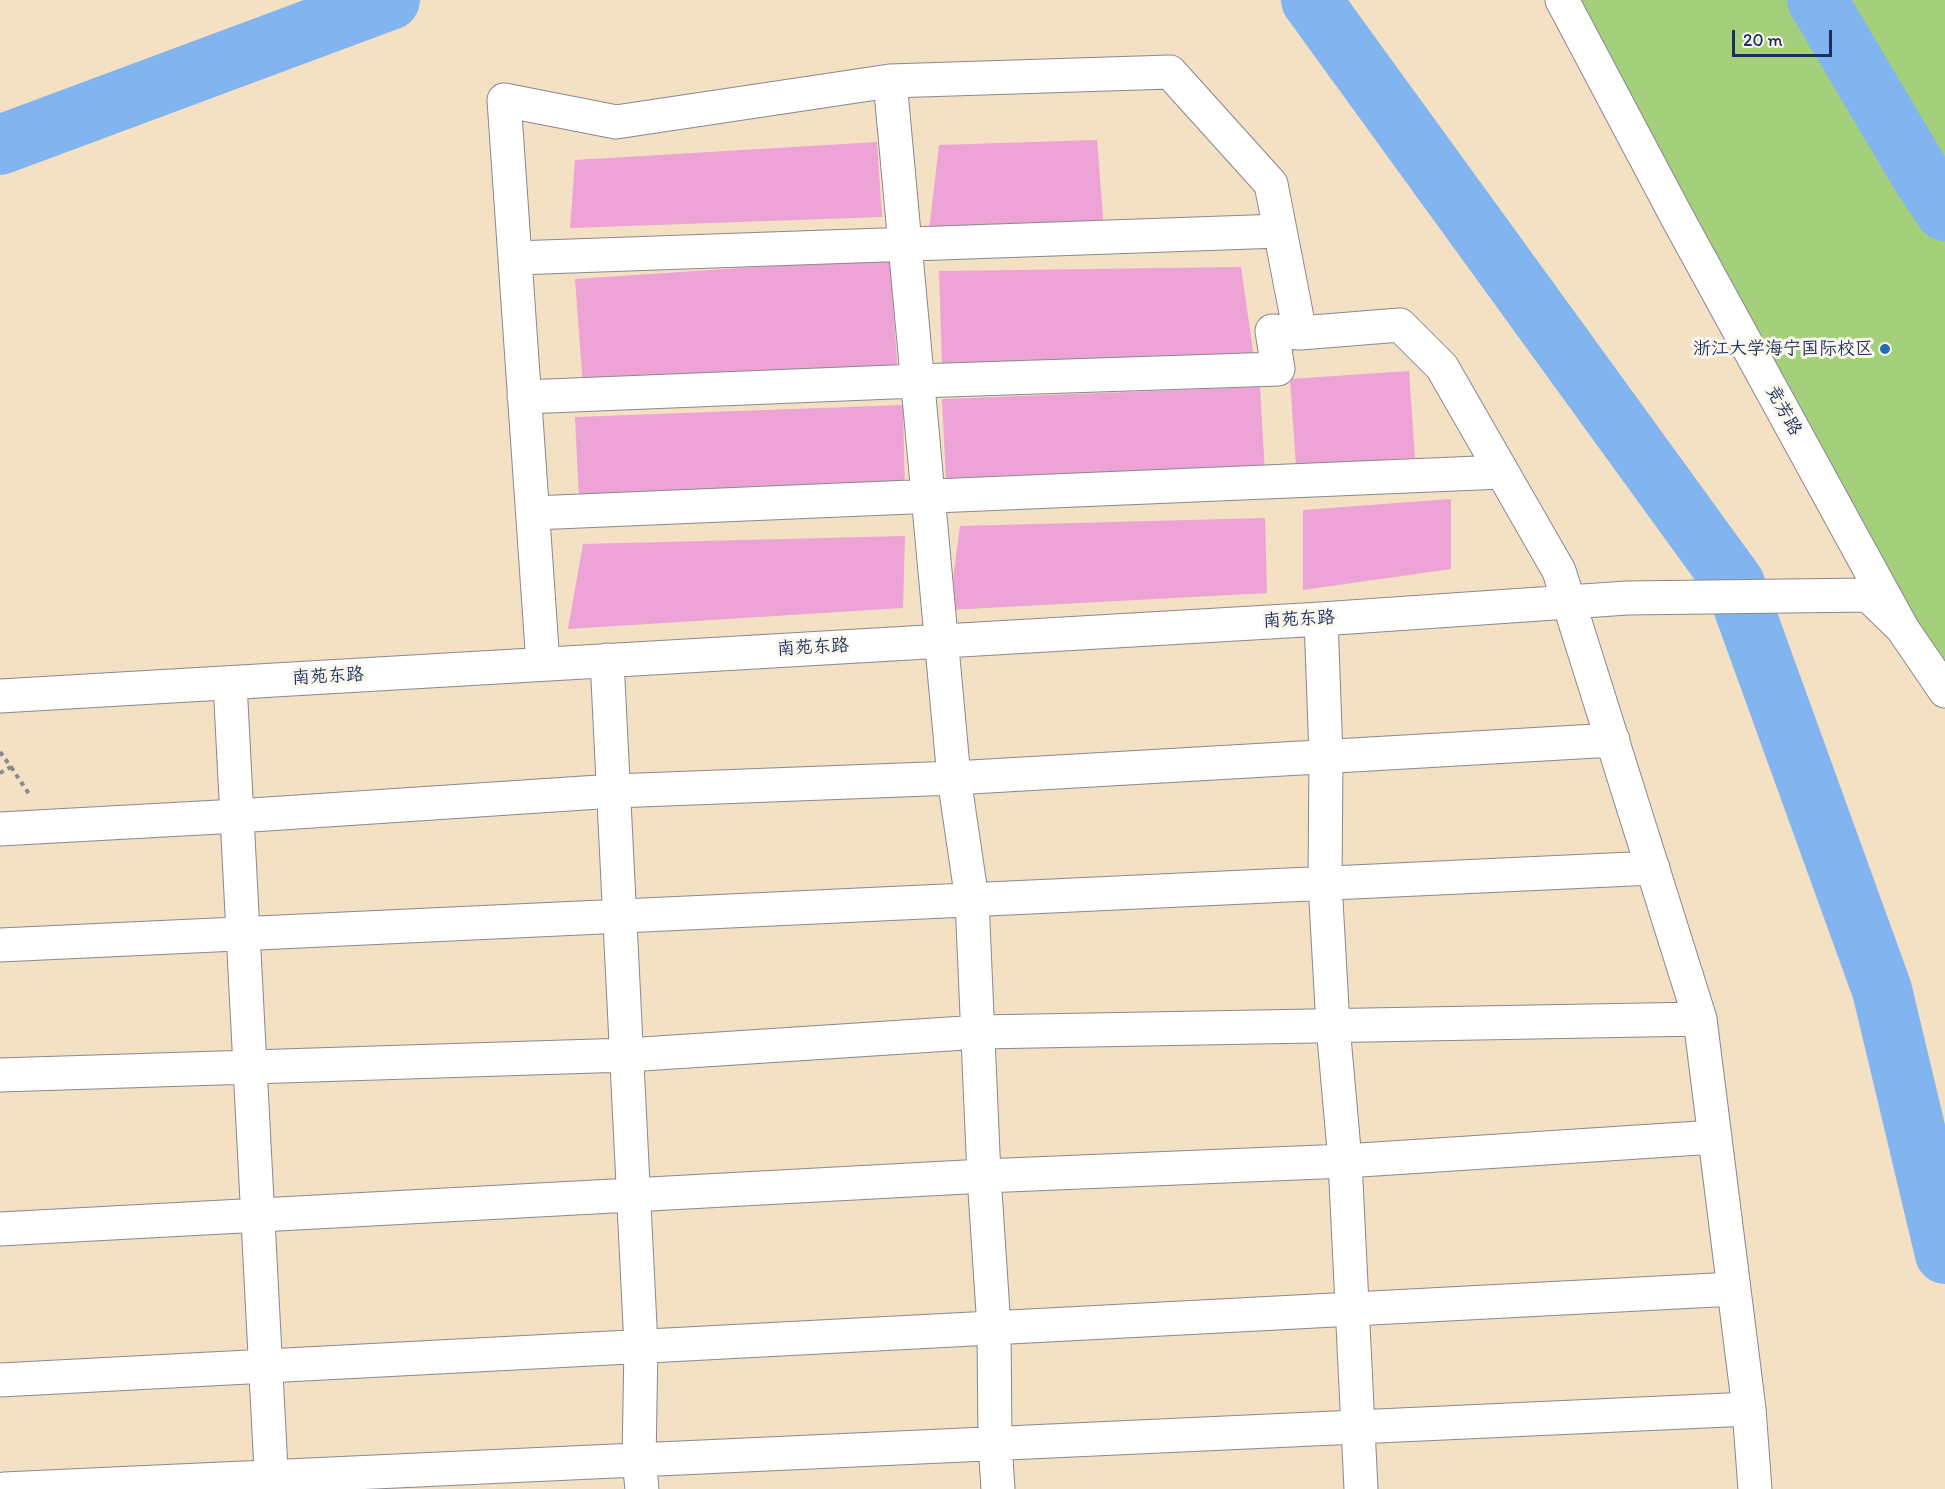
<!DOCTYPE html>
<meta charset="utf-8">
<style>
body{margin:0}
#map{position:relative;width:1945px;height:1489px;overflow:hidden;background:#f4e0c3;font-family:Itim,sans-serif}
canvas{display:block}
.scale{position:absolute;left:1732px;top:30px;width:100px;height:27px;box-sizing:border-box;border:3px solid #1b2f5e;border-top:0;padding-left:8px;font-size:18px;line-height:21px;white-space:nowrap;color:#1b2f5e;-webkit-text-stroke:4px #fbf7ec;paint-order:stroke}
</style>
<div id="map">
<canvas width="1945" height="1489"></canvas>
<div class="scale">20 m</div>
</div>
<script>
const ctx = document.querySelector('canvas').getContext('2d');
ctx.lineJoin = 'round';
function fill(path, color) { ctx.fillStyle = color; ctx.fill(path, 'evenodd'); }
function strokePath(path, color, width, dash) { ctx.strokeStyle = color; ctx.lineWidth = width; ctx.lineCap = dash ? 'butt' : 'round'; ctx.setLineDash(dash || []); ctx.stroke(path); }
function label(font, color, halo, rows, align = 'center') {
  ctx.font = font + ' Itim,"LXGW WenKai TC",sans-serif'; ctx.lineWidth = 6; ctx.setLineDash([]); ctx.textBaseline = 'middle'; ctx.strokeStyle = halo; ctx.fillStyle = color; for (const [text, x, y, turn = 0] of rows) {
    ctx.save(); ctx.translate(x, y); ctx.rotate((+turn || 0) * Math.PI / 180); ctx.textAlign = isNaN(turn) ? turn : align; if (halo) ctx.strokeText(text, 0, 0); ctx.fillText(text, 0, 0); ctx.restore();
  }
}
fill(new Path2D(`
 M1562 0H1817L1874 96 1835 0H1945V205L1887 118 1945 211V691Z`), '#a4cf7b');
strokePath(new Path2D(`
 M1311 0 1735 584 1882 990 1945 1254
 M1817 0 1921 175 1945 211
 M0 145 390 0`), '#82b5ef', 60);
fill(new Path2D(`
 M1097 140 1104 230H929L939 145Z
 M877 142 882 217 570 228 575 160Z
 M890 258 898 377 583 387 575 279Z
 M1241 267 1254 358 942 366 939 271Z
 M1409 371 1415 458 1296 466 1290 379Z
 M1260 387 1265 474 947 500 942 399Z
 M903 405 905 497 580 520 575 417Z
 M1451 499V569L1303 590V510Z
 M1265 518 1267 593 949 610 960 526Z
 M905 536 903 608 568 629 583 544Z`), '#eda3d6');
const minor = new Path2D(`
 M1562 0 1678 219 1902 628 1945 691
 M890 81 954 778 972 900 984 1176 994 1328 995 1443 998 1489
 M515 258 1280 231
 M524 397 917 381 1278 369 1272 331 1300 333
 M533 513 1502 472
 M1321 619 1326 756 1325 883 1333 1026 1345 1161 1361 1489
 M607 660 641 1346 639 1460 642 1489
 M543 664 504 100 616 122 890 81 1170 72 1271 184 1300 333 1400 325 1442 367 1559 571 1700 1019 1749 1409 1755 1489
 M230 683 272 1489
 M0 696 1321 619 1627 598 1868 595 1902 628
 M0 829 237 816 614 791 954 778 1613 740
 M0 945 1653 868
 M0 1075 627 1055 980 1032 1700 1019
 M0 1229 984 1176 1345 1161 1715 1137
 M0 1380 1734 1289
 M4 1489 1749 1409`);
strokePath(minor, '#888890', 35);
strokePath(new Path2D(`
 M0 752 11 767 0 773
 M11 767 29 794`), '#888890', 4, [4.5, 4.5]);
strokePath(minor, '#fff', 33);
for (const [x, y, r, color] of [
 [1885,349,6,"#1f6fb2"]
]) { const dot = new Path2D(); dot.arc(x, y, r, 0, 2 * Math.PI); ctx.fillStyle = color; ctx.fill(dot); strokePath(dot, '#fbf7ec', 2); }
label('18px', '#1b2f5e', '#fbf7ec', [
 ["浙江大学海宁国际校区",1873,349]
], 'right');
label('18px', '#1b2f5e', '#fbf7ec', [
 ["竞芳路",1783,411,61],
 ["南苑东路",1299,620,-3],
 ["南苑东路",813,648,-3],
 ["南苑东路",328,677,-3]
]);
</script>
